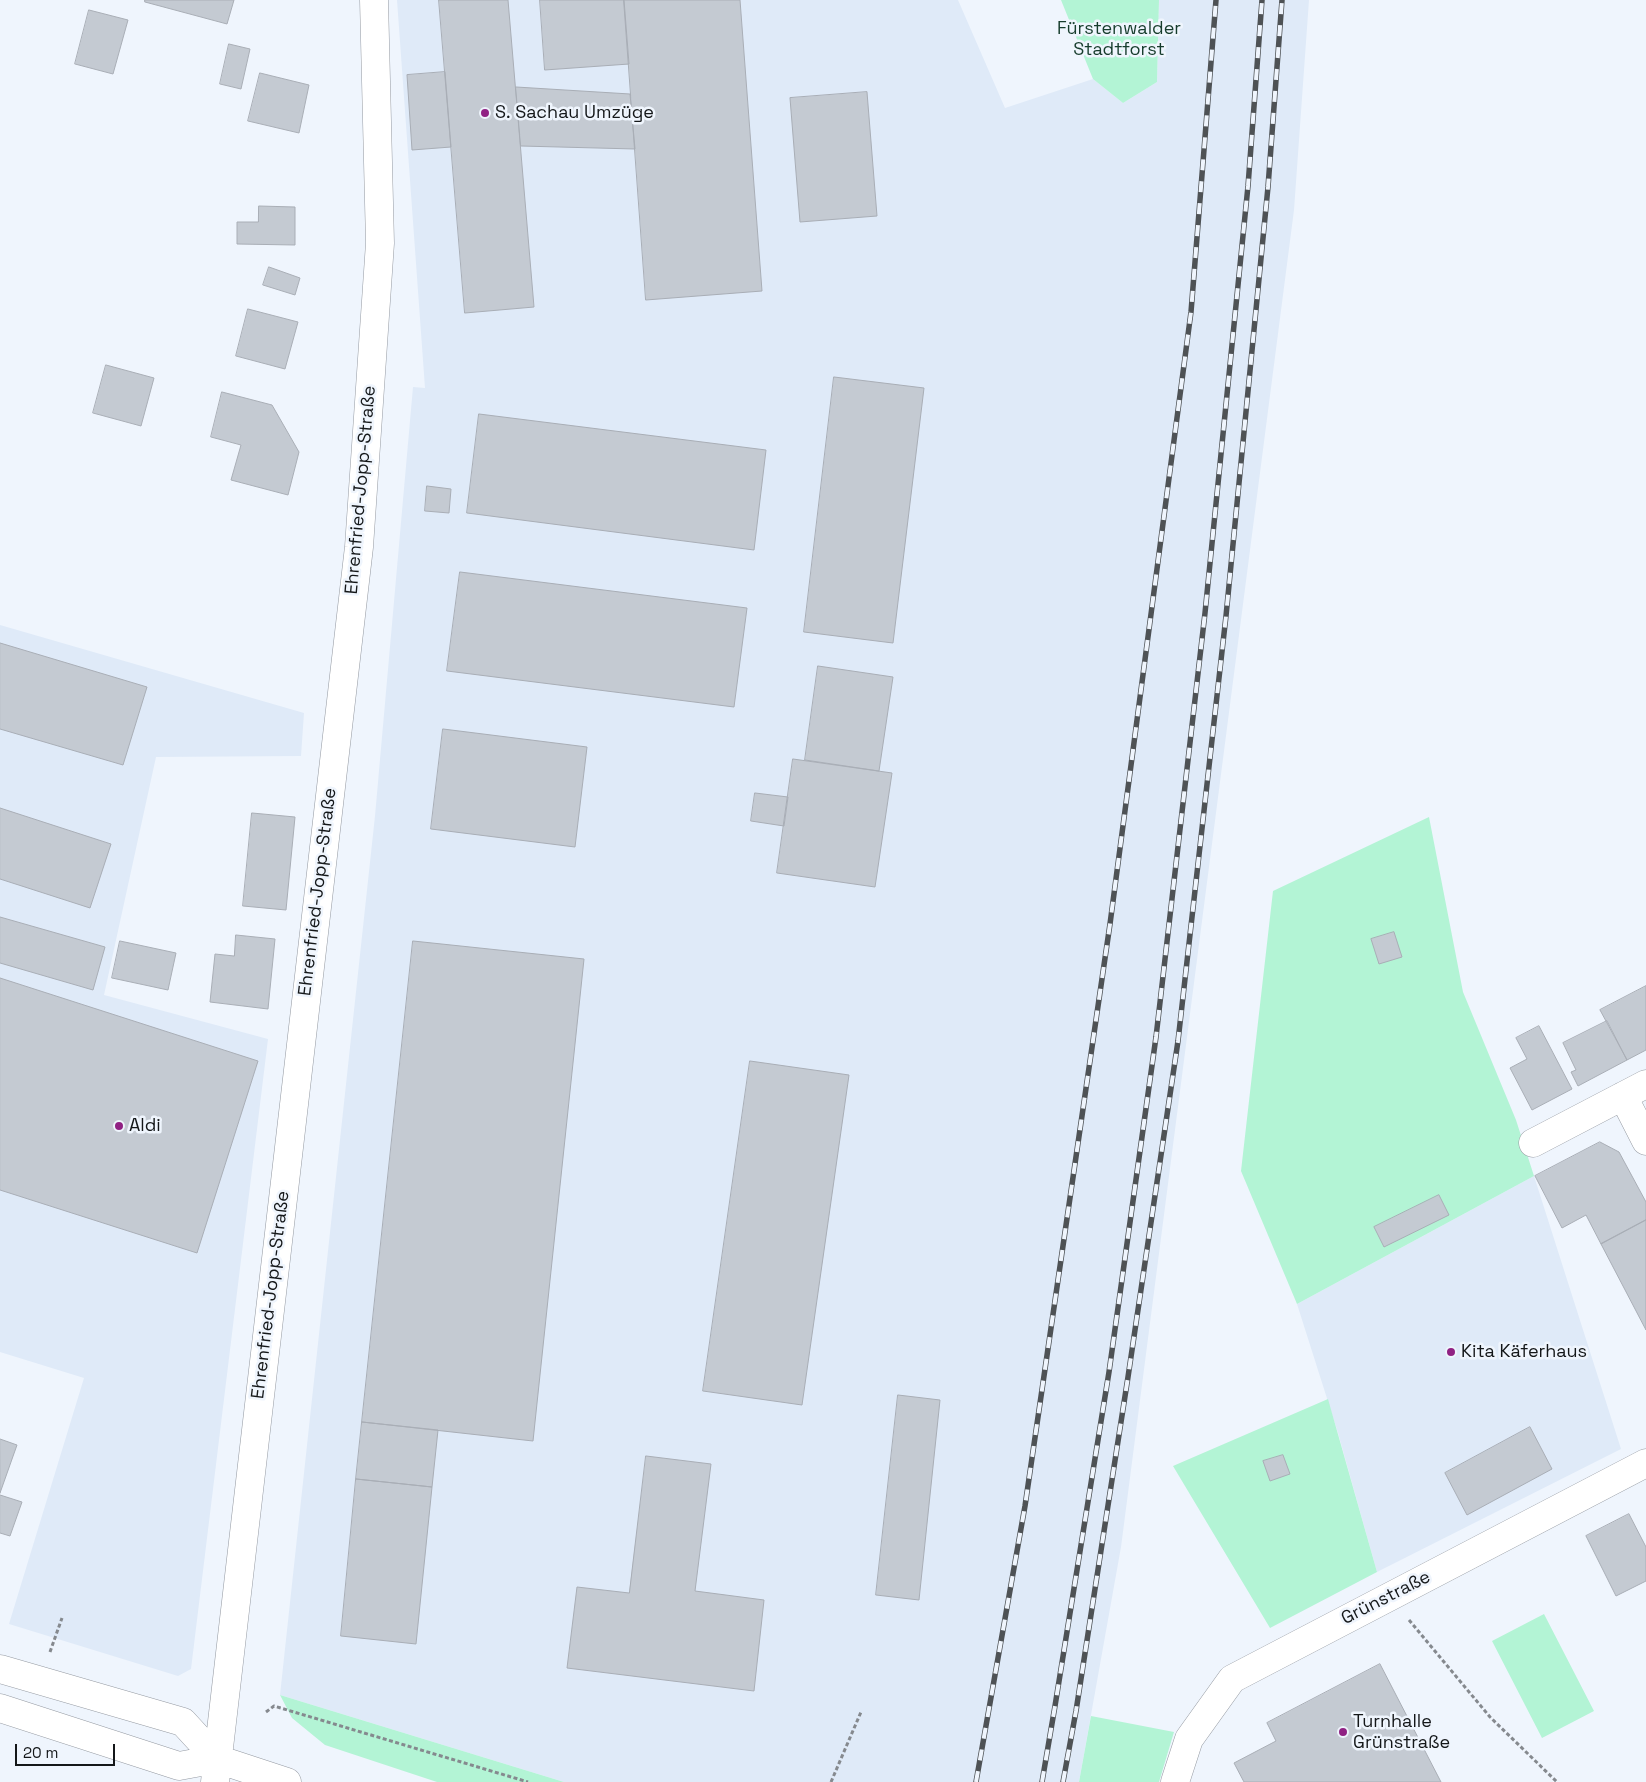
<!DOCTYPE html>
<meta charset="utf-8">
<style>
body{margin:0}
#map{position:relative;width:1646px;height:1782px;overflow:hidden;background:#eff5fd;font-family:"Space Grotesk",sans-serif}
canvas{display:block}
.scale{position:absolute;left:15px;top:1744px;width:100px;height:22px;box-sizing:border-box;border:2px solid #141719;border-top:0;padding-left:6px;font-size:15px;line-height:18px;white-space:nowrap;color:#141719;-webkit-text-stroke:4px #eff5fd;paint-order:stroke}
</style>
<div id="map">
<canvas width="1646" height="1782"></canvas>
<div class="scale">20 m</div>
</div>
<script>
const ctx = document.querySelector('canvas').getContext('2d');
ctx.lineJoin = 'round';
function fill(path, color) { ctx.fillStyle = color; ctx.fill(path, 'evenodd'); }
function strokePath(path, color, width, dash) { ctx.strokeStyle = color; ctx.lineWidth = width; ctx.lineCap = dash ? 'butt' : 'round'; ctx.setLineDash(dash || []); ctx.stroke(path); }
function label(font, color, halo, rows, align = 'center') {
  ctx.font = font + ' "Space Grotesk",sans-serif'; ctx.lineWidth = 5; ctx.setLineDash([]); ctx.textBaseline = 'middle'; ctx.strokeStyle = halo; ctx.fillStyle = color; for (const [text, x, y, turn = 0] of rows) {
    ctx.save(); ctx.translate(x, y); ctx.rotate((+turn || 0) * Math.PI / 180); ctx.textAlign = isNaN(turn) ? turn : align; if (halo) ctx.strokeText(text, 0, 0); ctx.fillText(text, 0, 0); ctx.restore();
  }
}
fill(new Path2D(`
 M397 0H958L1005 108 1093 79 1123 103 1157 82 1159 0H1309L1294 210 1121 1547 1079 1782H564L280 1695 375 816 413 387 425 388Z
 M0 625 304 713 301 756 156 757 104 995 268 1039 191 1669 178 1676 9 1624 84 1378 0 1352Z
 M1534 1176 1621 1449 1377 1572 1338 1433 1297 1304Z`), '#dfeaf8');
fill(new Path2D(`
 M1061 0H1159L1157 82 1123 103 1093 79Z
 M1429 817 1463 992 1516 1120 1534 1176 1297 1304 1241 1171 1273 891Z
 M1328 1399 1377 1572 1270 1628 1173 1466Z
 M1544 1614 1594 1711 1542 1738 1492 1641Z
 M280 1695 564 1782H437L325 1745 292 1718Z
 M1091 1716 1174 1732 1159 1782H1079Z`), '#b3f4d5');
const building = new Path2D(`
 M145 0H234L227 24 145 2Z
 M439 0H508L534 307 465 313Z
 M540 0H624L629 64 545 70Z
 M624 0H740L762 291 646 300Z
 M89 10 128 20 113 74 75 64Z
 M229 44 250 49 241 89 220 84Z
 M445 72 451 147 412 150 407 75Z
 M260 73 309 85 299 133 248 121Z
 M516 87 630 94 635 149 521 146Z
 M867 92 877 216 800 222 790 98Z
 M259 206 295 207V245L237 244V222H258Z
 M269 267 300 278 295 295 263 285Z
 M248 309 298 322 285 369 236 356Z
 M106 365 154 378 141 426 93 413Z
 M834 377 924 388 893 643 804 632Z
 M222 392 272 405 299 452 288 495 231 480 241 445 211 437Z
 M479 414 766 450 754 550 467 513Z
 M427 486 451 489 449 513 425 511Z
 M460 572 747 608 734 707 447 671Z
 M0 643 147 687 123 765 0 729Z
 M818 666 893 677 879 771 805 760Z
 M443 729 587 747 575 847 431 829Z
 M793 759 892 773 875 887 777 873Z
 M755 793 788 797 784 826 751 821Z
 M0 808 111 844 90 908 0 879Z
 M252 813 295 817 286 910 243 906Z
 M0 917 105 947 93 990 0 963Z
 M1394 932 1402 957 1379 964 1371 939Z
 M236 935 275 939 268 1009 210 1002 215 954 234 956Z
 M120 941 176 953 168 990 112 978Z
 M413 941 584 959 533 1441 362 1422Z
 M0 978 258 1061 197 1253 0 1190Z
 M1646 986V1050L1627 1060 1600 1010Z
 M1607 1021 1627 1060 1578 1086 1571 1072 1576 1070 1563 1043Z
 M1539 1026 1572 1089 1532 1110 1510 1068 1527 1059 1516 1038Z
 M750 1061 849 1075 802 1405 703 1391Z
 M1600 1142 1619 1152 1646 1202V1220L1601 1244 1586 1215 1562 1228 1535 1176Z
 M1439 1195 1449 1215 1384 1247 1374 1227Z
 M1646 1220V1330L1601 1244Z
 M898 1395 940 1400 919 1600 876 1595Z
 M362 1422 438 1430 432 1487 356 1479Z
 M1530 1427 1552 1469 1467 1515 1445 1473Z
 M0 1439 17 1445 0 1493Z
 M1283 1455 1290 1474 1270 1481 1263 1461Z
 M646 1456 711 1464 695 1591 764 1600 754 1691 567 1668 577 1587 629 1593Z
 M356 1479 432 1487 416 1644 341 1636Z
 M0 1495 22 1502 10 1536 0 1533Z
 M1629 1514 1646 1547V1581L1616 1596 1586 1536Z
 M1380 1664 1441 1782H1244L1234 1763 1276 1741 1267 1723Z`);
fill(building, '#c4cad2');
strokePath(building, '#a9aeb6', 1);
const minor = new Path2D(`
 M1623 1096 1646 1141
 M1533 1143 1646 1084
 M0 1669 183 1722 217 1759
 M0 1708 179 1766 217 1759 287 1782
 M215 1782 359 547 380 243 374 0
 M1175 1782 1189 1739 1232 1679 1646 1463`);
strokePath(minor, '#959aa2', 29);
strokePath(new Path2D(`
 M1409 1620 1490 1717 1557 1782
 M50 1652 62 1618
 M266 1712 274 1706 528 1782
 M831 1782 861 1712`), '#85898e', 3, [4, 2.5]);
strokePath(minor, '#fff', 28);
const rail = new Path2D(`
 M976 1782 1025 1506 1110 924 1191 312 1216 0
 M1042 1782 1055 1706 1109 1372 1156 1037 1205 613 1248 186 1262 0
 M1063 1782 1076 1711 1128 1377 1178 1041 1226 616 1268 187 1282 0`);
strokePath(rail, '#4e5255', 5.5);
strokePath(rail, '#eff5fd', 4, [11]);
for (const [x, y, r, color] of [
 [485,113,5,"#902183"],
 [119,1126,5,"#902183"],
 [1451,1352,5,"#902183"],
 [1343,1732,5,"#902183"]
]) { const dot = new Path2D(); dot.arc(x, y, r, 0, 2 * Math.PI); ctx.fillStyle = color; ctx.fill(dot); strokePath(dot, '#eff5fd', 2); }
label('18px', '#173d2d', '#eff5fd', [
 ["Fürstenwalder",1119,29],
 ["Stadtforst",1119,50]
]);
label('18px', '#141719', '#eff5fd', [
 ["S. Sachau Umzüge",495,113],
 ["Aldi",129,1126],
 ["Kita Käferhaus",1461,1352],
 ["Turnhalle",1353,1722],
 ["Grünstraße",1353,1743]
], 'left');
label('18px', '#141719', '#eff5fd', [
 ["Ehrenfried-Jopp-Straße",361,490,-85],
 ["Ehrenfried-Jopp-Straße",318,892,-83],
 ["Ehrenfried-Jopp-Straße",271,1295,-83],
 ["Grünstraße",1386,1598,-27]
]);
</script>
